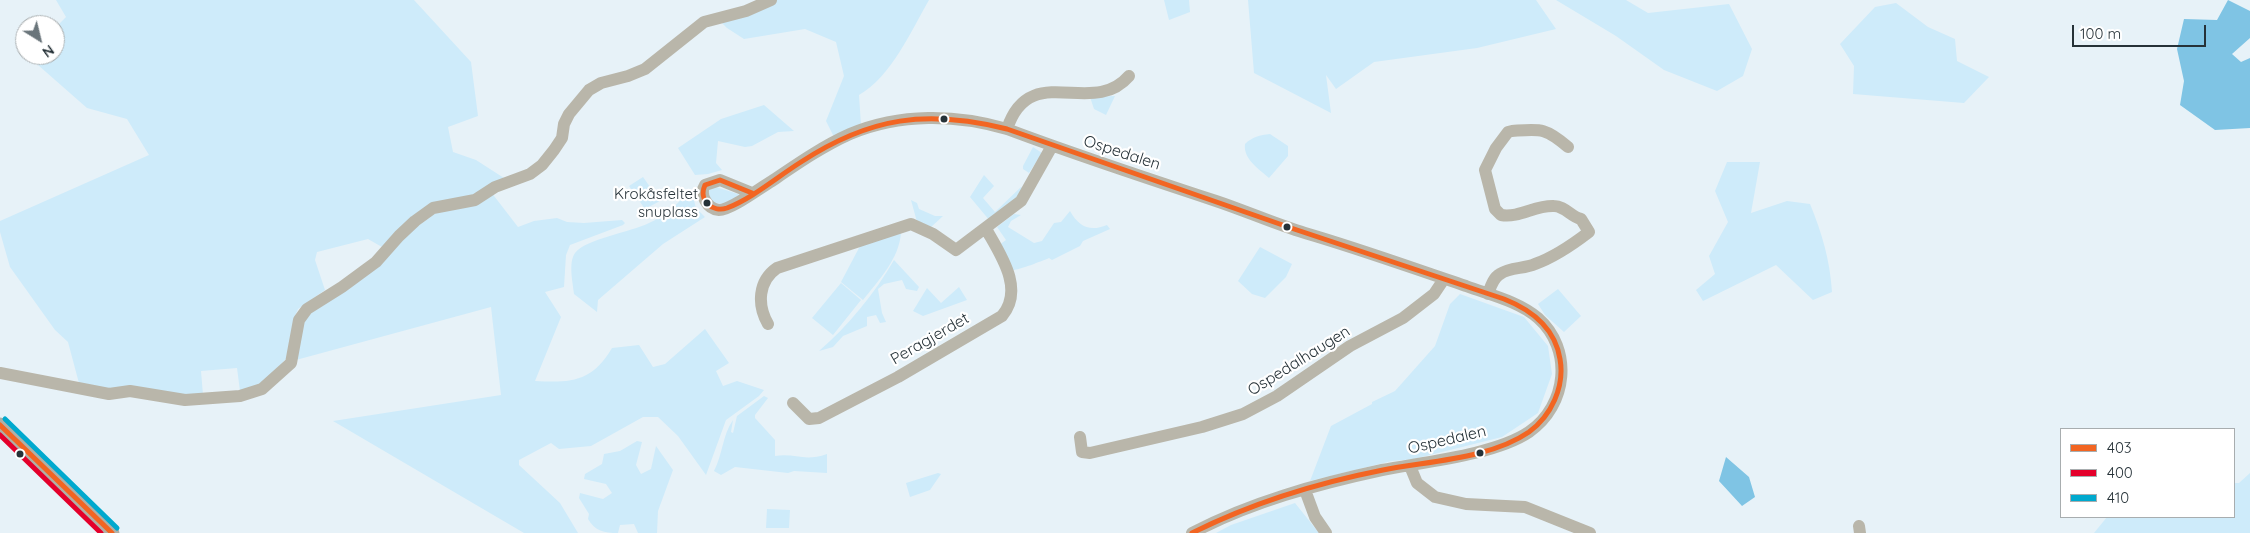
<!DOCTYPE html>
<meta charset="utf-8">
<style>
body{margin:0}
#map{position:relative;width:2250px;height:533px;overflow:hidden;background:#e7f2f8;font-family:Quicksand,sans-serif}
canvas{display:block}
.legend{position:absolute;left:2060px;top:428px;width:175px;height:90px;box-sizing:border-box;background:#fff;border:1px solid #a8adaf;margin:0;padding:6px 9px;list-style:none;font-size:15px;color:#263238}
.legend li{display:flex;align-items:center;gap:10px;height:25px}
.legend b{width:25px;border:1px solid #a8adaf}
.north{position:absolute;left:15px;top:15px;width:50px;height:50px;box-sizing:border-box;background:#fff;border:1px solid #a8adaf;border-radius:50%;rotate:144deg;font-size:14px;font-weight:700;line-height:20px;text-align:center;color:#263238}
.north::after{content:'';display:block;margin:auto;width:18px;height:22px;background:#6a757b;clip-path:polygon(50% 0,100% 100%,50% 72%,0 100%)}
.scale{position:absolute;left:2072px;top:25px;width:134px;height:22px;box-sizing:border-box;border:2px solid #263238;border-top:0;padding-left:6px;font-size:15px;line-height:18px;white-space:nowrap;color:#263238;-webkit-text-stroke:4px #fff;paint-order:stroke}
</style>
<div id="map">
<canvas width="2250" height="533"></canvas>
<ul class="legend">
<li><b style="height:6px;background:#f26522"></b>403</li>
<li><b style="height:6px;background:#e4002b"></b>400</li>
<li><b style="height:6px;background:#00a9ce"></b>410</li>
</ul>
<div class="north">N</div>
<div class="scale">100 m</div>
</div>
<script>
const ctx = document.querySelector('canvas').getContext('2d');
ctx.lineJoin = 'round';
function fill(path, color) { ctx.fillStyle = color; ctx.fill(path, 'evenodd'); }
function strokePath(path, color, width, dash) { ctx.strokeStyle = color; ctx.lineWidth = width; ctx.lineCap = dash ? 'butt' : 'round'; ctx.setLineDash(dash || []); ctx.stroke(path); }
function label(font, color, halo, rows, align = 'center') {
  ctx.font = font + ' Quicksand,sans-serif'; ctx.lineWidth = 4.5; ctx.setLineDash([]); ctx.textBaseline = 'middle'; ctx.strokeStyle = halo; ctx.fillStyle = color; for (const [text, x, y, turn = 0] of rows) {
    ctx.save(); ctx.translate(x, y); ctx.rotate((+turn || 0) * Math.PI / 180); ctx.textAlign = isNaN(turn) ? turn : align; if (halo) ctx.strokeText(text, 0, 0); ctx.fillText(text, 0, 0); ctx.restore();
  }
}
fill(new Path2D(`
 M56 0H414L471 62 478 116 448 127 453 152 476 160 504 178 465 199 453 203 382 247 368 239 317 252 315 260 325 290 298 309 295 316 286 359 260 386 240 391 237 368 201 371 203 395 173 397 80 387 68 342 55 330 10 267 0 232V221L149 155 127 119 87 108 38 65 30 55H55V28L66 17Z
 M773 0H929C911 31 891 77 859 95L861 125 834 137 826 121 844 76 836 42 805 29 744 39 727 28 718 19Z
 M1164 0H1189L1190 12 1169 20Z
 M1248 0H1536L1556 29 1477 48 1374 62 1336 89 1326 75 1331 113 1254 73Z
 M1556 0H1626L1648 13 1729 4 1752 49 1743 76 1717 91 1664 70 1616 36Z
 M1896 3 1928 27 1955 39 1957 61 1989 77 1964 103 1853 94 1854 66 1840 44 1875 7Z
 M1115 96 1106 115 1094 109 1090 97Z
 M764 105 794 131 778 132 752 146 745 147 718 141 716 163 722 170 708 174 695 175 678 148 721 119Z
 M1270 134 1288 146V156L1269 178C1259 169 1243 159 1245 144 1252 137 1260 135 1270 134Z
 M1033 147 1042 153 1029 173 1023 169V166Z
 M1727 162H1760L1751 213 1787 201 1810 204C1822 233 1830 260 1832 292L1813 300 1776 265 1703 301 1696 290 1715 274 1709 256 1728 222 1715 191Z
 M984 175 994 186 983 198 995 212 1021 187 1025 190 990 221 970 197Z
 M643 177 660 201 645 209 629 186Z
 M716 187 741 195 723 204 711 202 708 190Z
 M491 192 518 227 534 221 557 218 567 222 584 223 622 220 625 223 623 225 570 245 566 255 564 287 545 292 561 317 535 381C571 383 592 382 612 348L639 345 653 367 665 364 705 329 729 363 716 371 723 386 737 381 764 390 759 396 726 420 706 475 678 436 658 417H643L591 446 559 449 551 443 519 460V465L560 503 578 533H524L333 421 501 395 491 307 296 360 303 316 396 241 435 214Z
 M688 192 692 193 696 208 705 217 663 244 598 300 597 312 574 294C573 283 568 263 575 253 585 239 631 232 649 223 665 216 677 205 688 192Z
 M911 200 917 203 919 209 935 216H943L930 228 917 222Z
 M1070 211C1079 227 1090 232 1107 225L1110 229 1083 241 1080 246 1052 260 1049 258C1042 261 1019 270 1013 270L999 245 1006 240 997 227 1014 214 1021 215 1011 221 1008 227 1034 243 1042 241 1054 223 1061 222Z
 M901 233C899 259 879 280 863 300L841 282 860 246Z
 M1260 247 1292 264 1286 277 1265 298 1252 294 1238 281Z
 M894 260 919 287 917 291 906 289 902 280 884 284 878 289 882 313 886 322 880 323 876 315 867 317V326L843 336 833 347 819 351C848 326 875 293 894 260Z
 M841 283 861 300 833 335 812 318Z
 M959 287 967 300 923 316 913 311 927 288 941 303Z
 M1558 289 1581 316 1564 332 1545 315 1538 304Z
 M1460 294 1524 317 1548 346 1552 374 1538 413 1502 437 1414 459 1392 461 1310 481 1331 426 1372 404V402L1395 391 1435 346 1450 304Z
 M764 396 768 398 755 415V418L775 440V456C796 453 804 462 827 454V473L794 471 788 473 735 467 721 475 714 471C723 454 722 436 733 420L731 432 733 433 737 416Z
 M637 441 642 442 636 465 641 474 651 469 656 446 673 470 658 511 657 533H638L634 524 620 525 618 533C604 533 595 531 588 519L589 514 579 498 580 493 603 499 612 493 606 484 584 479 585 474 602 464 604 454 620 451Z
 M938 473 941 474 930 490 910 497 906 483Z
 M2250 473V533H2094L2107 517H2234V483H2239Z
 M1295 503 1319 533H1216L1231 525Z
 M767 509 790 510 789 528H766Z`), '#ceebfa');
fill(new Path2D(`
 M2228 0 2250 11V38L2232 54 2241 62 2250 58V128L2215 130 2180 105 2184 81 2177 49 2184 19 2217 20Z
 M1726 457 1749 477 1755 497 1742 506 1719 481Z`), '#7fc4e4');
strokePath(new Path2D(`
 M1007 129C1030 59 1092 119 1129 76
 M752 193 720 180 705 185C699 194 707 209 719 210 731 210 760 188 772 181 797 164 823 146 850 134 900 113 956 114 1007 129 1076 155 1146 178 1216 201 1246 211 1275 224 1305 233 1360 249 1412 268 1466 286 1490 295 1518 301 1538 318 1573 349 1568 405 1529 432 1495 455 1423 462 1382 470 1317 484 1251 502 1192 533
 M1488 294C1491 286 1493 278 1500 274 1510 267 1524 269 1535 264 1555 257 1572 245 1589 232L1581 219C1571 217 1565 206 1554 206 1535 205 1520 218 1501 215L1495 209 1485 170 1496 148 1508 132 1512 131C1540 129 1545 127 1568 147
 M768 324C757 305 758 281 777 268L911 224 933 234 956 250 1021 201 1052 146
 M0 373 109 394 130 391 185 400 240 396 262 389 291 363 299 320 307 309 342 287 376 262 399 236 415 221 433 208 475 200 495 187 530 174 542 165 554 150 562 138 564 124 569 114 589 90 601 83 628 76 645 69 704 22 746 11 771 0
 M793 403 809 419 819 418 898 377 1002 316C1025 289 1000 254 986 229
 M1080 437 1082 452 1090 453 1202 427 1243 414 1277 396 1350 346 1403 318 1434 294 1444 279
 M1410 466 1417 483 1435 497 1466 504 1525 507 1590 533
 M1305 490 1315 517 1326 533
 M1859 526 1860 533`), '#b9b6aa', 12);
strokePath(new Path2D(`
 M0 425 52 473 112 533`), '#b1afa6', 15);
strokePath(new Path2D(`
 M752 193 720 180 705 185C698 200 712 213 727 208 753 198 777 177 801 162 870 117 927 109 1007 129L1294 229 1504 299C1532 310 1555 328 1560 359 1565 387 1551 416 1529 432 1490 459 1428 461 1383 470 1317 483 1252 503 1192 533
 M0 425 112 533`), '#f26522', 5);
strokePath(new Path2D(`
 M0 435 101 533`), '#e4002b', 5);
strokePath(new Path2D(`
 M5 419 117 528`), '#00a9ce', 5);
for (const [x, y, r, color] of [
 [944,119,4.5,"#263238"],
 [707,203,4.5,"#263238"],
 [1287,227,4.5,"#263238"],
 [1480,453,4.5,"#263238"],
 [20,454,4.5,"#263238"]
]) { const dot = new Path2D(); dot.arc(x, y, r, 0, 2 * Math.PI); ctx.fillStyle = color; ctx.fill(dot); strokePath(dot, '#fff', 2); }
label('15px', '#263238', '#fff', [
 ["Krokåsfeltet",698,194],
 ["snuplass",698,212]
], 'right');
label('16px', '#263238', '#fff', [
 ["Ospedalen",1122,153,18],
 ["Peragjerdet",930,339,-30],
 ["Ospedalhaugen",1299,361,-32],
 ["Ospedalen",1447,440,-13]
]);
</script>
